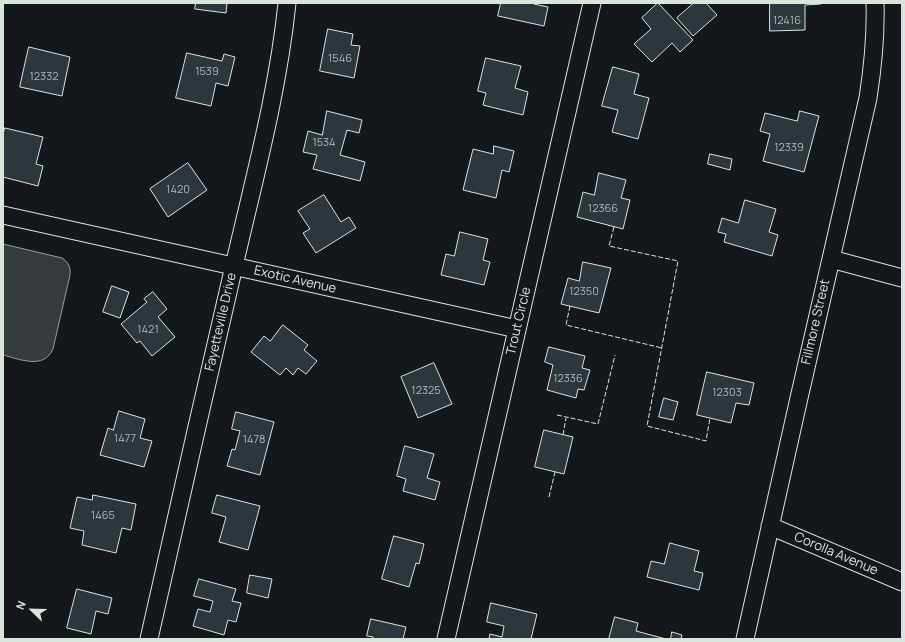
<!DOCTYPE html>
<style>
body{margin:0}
#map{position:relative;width:905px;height:642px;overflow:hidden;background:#14181c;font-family:Manrope,sans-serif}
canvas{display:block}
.frame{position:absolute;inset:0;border:4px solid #d8e6dc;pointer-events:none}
.north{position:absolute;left:12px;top:590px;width:40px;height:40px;-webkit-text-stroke:3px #14181c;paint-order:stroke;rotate:293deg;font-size:11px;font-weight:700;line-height:16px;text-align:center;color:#d8e6dc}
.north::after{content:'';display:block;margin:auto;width:14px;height:18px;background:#d8e6dc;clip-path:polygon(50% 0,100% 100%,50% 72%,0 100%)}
</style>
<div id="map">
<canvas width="905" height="642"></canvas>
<div class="frame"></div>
<div class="north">N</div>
</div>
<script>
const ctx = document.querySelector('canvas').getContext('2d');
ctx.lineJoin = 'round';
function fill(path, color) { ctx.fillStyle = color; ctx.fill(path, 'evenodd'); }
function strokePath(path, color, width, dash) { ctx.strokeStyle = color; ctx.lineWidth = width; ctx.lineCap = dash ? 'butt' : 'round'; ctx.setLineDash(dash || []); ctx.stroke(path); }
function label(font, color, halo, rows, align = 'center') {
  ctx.font = font + ' Manrope,sans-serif'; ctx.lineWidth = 3; ctx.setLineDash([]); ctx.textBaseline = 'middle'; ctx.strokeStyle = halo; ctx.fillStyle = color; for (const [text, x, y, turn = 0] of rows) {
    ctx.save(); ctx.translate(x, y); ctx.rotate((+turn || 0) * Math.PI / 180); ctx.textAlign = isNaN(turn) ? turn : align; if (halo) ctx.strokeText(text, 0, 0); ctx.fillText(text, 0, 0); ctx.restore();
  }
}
const water = new Path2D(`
 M3 244 62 258C68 262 71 267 70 275L53 349C44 370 19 359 3 355Z`);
fill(water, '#363b3e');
strokePath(water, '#939e99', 1);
const building = new Path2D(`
 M196 3H227L226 13 195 9Z
 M501 3H534V4L548 7 544 26 498 16Z
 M658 3 693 40 680 52 672 43 652 62 634 44 651 29 642 18Z
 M694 3H706L717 15 693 36 677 18Z
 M770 3H821V4L805 5V30L770 31Z
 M328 29 353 34 351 45 360 46 354 78 320 71Z
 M29 47 70 57 62 96 20 87Z
 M187 53 222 61 224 54 235 57 228 86 216 83 211 106 176 98Z
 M486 58 521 66 515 88 528 92 523 115 483 105 486 93 478 91Z
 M613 67 639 74 634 94 649 98 638 139 612 132 618 110 602 106Z
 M327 111 362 120 359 133 347 130 340 155 365 162 360 181 313 169 317 155 303 152 308 131 322 135Z
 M800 111 819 116 804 172 763 161 770 134 760 131 765 113 797 121Z
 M5 128 43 137 36 164 43 166 38 186 3 177V135Z
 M494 146 514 151 509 172 502 170 496 198 463 190 473 149 493 154Z
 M710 154 732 159 730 170 708 164Z
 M188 163 207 190 168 217 150 189Z
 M599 173 626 180 621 198 630 200 623 229 577 217 583 192 594 195Z
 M324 195 341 222 349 217 356 228 316 253 303 233 310 229 298 211Z
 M745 200 776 209 769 232 778 235 772 256 724 242 726 234 718 232 722 218 738 223Z
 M460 232 488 239 483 260 490 262 484 285 441 275 446 254 454 256Z
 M583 262 611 268 599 313 561 304 568 278 579 281Z
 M112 286 129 292 120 318 103 312Z
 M153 292 167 309 158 317 175 337 152 356 140 341 137 343 121 324 147 302 144 299Z
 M283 325 308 345 304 350 317 361 306 374 298 368 293 375 286 368 280 375 251 352 264 336 270 341Z
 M549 347 585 356 582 368 590 370 584 390 578 389 576 398 547 390 553 365 545 362Z
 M434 363 452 404 418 418 401 377Z
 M707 372 754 383 749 405 736 403 731 423 697 415Z
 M664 398 678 402 673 420 659 417Z
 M119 411 145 419 140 438 152 441 144 467 100 455 108 428 113 430Z
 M236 412 274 422 260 475 227 466 232 449 235 450 240 431 232 429Z
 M544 430 573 437 564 474 535 467Z
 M405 446 434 454 427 478 440 482 435 500 403 491 406 479 397 476Z
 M93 495 136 504 131 530 122 528 116 553 82 545 84 531 70 528 77 497 92 500Z
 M217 495 260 506 248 550 219 542 226 517 212 513Z
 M394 536 424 544 419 564 416 563 409 587 382 579Z
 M670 543 699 551 694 571 703 573 699 590 647 577 651 561 664 564Z
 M250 575 272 579 268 598 247 593Z
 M199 579 236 589 232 601 241 603 236 622 228 620 224 635 193 626 198 609 210 612 213 601 194 596Z
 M77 589 112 598 108 614 96 611 91 634 67 628Z
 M491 603 537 614 531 639H489L490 634 502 637 504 626 487 622Z
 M615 617 638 623 636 631 666 639H609Z
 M371 619 406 627 403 639H373V637L367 636Z
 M672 632 682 635 681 639H671Z`);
fill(building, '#2c363c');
strokePath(building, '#d8e6dc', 1);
const minor = new Path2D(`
 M3 215 517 329
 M831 259 902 278
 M770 526 902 582
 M149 639C177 515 205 390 234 266 254 179 278 92 287 3
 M446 639 592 3
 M745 639 799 398 868 98C873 66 876 35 875 3`);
strokePath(minor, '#d8e6dc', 19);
strokePath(minor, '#14181c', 17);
strokePath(new Path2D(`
 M614 227 609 246 678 261 647 426 706 441 710 418
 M570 306 566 325 662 348
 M557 415 598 424 615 355
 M563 435 566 418
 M549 497 555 472`), '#d8e6dc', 1, [5, 2]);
label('11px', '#adbab4', null, [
 ["12416",787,21],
 ["1546",340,59],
 ["1539",207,72],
 ["12332",44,77],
 ["1534",324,143],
 ["12339",789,148],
 ["1420",178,190],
 ["12366",603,209],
 ["12350",584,292],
 ["1421",148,330],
 ["12336",568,379],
 ["12325",426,391],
 ["12303",727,393],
 ["1477",125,439],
 ["1478",254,440],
 ["1465",103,516]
]);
label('13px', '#d8e6dc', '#14181c', [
 ["Exotic Avenue",295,280,13],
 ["Trout Circle",519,321,-77],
 ["Fayetteville Drive",221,322,-77],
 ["Fillmore Street",816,322,-77],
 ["Corolla Avenue",836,554,23]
]);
</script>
